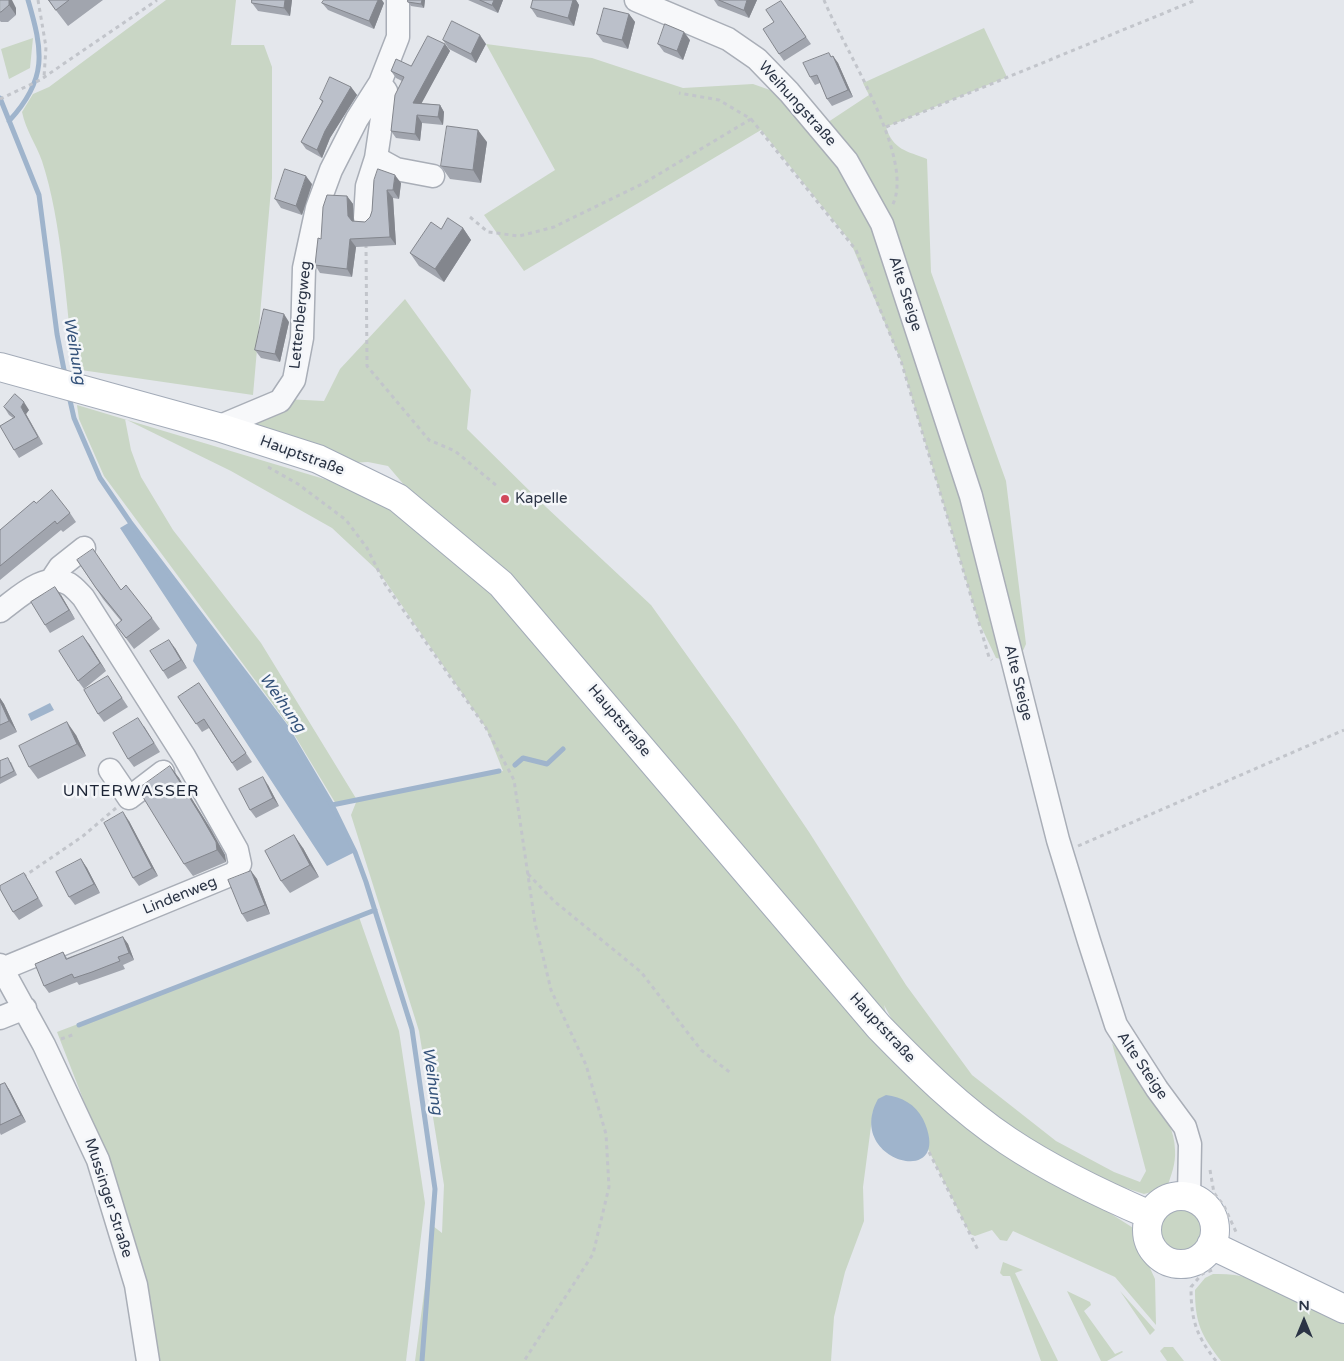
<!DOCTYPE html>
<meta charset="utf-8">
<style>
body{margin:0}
#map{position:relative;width:1344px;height:1361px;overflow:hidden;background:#e4e7ec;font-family:"Varela Round",sans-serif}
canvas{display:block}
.north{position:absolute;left:1279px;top:1296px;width:50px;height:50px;-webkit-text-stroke:4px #f4f6f9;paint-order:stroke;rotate:0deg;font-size:14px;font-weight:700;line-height:20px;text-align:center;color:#2b3445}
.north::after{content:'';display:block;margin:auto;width:18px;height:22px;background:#2b3445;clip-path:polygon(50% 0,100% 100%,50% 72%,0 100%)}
</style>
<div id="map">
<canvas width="1344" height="1361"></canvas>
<div class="north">N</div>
</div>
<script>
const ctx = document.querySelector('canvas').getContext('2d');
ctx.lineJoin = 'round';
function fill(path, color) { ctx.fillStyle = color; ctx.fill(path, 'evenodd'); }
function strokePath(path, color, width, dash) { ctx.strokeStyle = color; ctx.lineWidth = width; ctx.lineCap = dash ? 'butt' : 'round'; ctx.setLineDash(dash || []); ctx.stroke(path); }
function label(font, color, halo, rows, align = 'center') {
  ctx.font = font + ' "Varela Round",sans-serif'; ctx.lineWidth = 5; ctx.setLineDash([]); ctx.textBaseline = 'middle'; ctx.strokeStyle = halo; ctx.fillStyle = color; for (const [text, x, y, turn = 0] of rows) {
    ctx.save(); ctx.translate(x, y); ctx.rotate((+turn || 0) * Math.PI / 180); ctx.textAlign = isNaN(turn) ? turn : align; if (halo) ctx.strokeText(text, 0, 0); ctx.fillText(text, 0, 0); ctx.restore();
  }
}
fill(new Path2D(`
 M166 0H236L231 45H264L272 67V178L253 395 74 369C66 304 62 222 42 161 36 144 26 131 22 112L33 94 49 87Z
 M984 28 1007 77 886 127C893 150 907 151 927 159L931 272 1006 481 1026 644 1018 662 996 658 978 620 901 361 850 241 761 130 524 271 484 215 555 170 486 44 592 58 683 88 753 84 770 90 813 132 869 95 863 83Z
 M33 38 30 68 9 79 1 49Z
 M405 299 471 390 467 429 546 507 651 605 736 724 809 832 906 985 972 1075 1056 1141 1114 1172 1140 1182 1146 1171 1112 1043C1134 1072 1175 1113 1175 1150 1176 1164 1171 1175 1167 1188L1144 1194 1089 1176 1020 1136 936 1067 892 1020 884 1005 896 1056 1023 1158 1138 1231 1143 1253 1155 1279 1156 1325 1115 1277 1013 1231 1007 1241 1000 1240 992 1230 975 1236 970 1234 928 1149 927 1132 873 1111 863 1187 864 1221 845 1272 834 1317 831 1361H415L433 1226 442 1233 444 1185 419 1031 351 815 357 800 336 804 289 726 104 476 79 419 77 405 361 490 422 506 388 466 368 462 348 463 240 418 285 399 324 401 340 369ZM125 419 231 471 332 528 379 572 486 728 503 771 357 800 261 643 173 530 141 477 131 450Z
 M359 917 399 1031 425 1203 406 1361H155L106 1158 57 1032Z
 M1148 1230a33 33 0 1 1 66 0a33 33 0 1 1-66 0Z
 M1003 1262 1023 1270 1015 1273 1058 1361H1041L1010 1276H1003L1000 1273Z
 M1213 1274C1260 1272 1302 1298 1344 1316V1361H1221C1201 1335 1195 1323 1195 1290L1205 1278Z
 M1067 1291 1090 1302 1091 1305 1084 1311 1115 1354 1122 1351 1123 1352 1107 1361H1101Z
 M1120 1291 1155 1330 1150 1335Z
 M1164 1347H1173L1184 1361H1167L1160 1351Z`), '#c9d6c5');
fill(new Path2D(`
 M130 522 286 727 332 805 355 852 327 866 193 661 197 645 120 528Z
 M50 703 54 710 31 721 28 714Z
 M886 1095C902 1097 915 1104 923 1119 957 1191 843 1162 878 1099Z`), '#9fb4cc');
strokePath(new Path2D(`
 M0 98 39 195 57 334 65 375
 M9 121C48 79 43 51 28 0
 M69 396 74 418 100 478 130 522 286 727 332 805 355 852 366 882 412 1029 435 1189 422 1361
 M515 765 523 758 547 764 563 749
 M332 805 499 771
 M79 1025 375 910`), '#9fb4cc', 5);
const minor = new Path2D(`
 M636 0 728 39 757 59 789 92 847 161 882 224 971 496 1058 840 1089 941 1116 1025 1157 1089 1185 1127 1190 1144 1189 1197
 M376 158 396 169 433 176
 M365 218 367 186 376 158 386 91 380 83
 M218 427 280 401 294 380 302 338 304 268 317 208 331 170 357 119 380 83 398 37V0
 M52 579 60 567 84 548
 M0 611C18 598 45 571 69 584 74 587 79 593 83 597L184 756 237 850 240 864 235 873 2 969
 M110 770 129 798 163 772
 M0 965 44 1045 98 1160 136 1285 148 1361
 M0 1018 25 1008`);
const major = new Path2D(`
 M0 367 218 427 318 459 398 498 501 584 879 1027C919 1068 960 1109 1008 1141 1053 1171 1101 1194 1150 1215
 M1147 1230a34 34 0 1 1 68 0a34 34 0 1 1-68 0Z
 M1211 1245 1344 1309`);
strokePath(minor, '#a9aeb7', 25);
strokePath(major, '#a3abb8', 30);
strokePath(new Path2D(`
 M38 0 46 47 44 77
 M824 0C843 48 917 159 892 206
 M0 99 40 80 157 0
 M751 119 856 250 901 361 989 657 992 660
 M886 127 1196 0
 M470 217 488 232 519 236 554 227 644 183 751 119 719 100 679 93
 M366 244 367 366 429 440 455 451 497 486
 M268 467 298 484 346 520 367 548 385 584 486 728 514 780 535 923 551 990 586 1065 606 1134 609 1187 593 1254 524 1361
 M1078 846 1344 730
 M528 874 554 901 641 972 701 1050 732 1074
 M23 877 83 836 116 808
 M61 1039 75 1034
 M929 1152 978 1250
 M1210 1170 1214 1193 1224 1206 1237 1234
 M1212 1270 1202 1274 1191 1287C1191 1320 1196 1335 1216 1361`), '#c2c5cb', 3, [4, 4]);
strokePath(minor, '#f7f8fa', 22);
strokePath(major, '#fff', 28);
fill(new Path2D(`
 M0 0 16 8V15L8 22H1L0 21Z
 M48 0H103L68 26Z
 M292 0 290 16 258 11 252 3Z
 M408 0H425L424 8 411 6 408 2Z
 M468 0H503L498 13Z
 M533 0H576L579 5 574 26 537 17 531 8Z
 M714 0H757L749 18 718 6Z
 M781 1 811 44 784 61 779 54 774 22Z
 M322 3H384L374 29 328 10Z
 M629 14 635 22 628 49 603 42 597 34Z
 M443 40 486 44 476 63 449 49Z
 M690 40 683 60 664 52 658 44Z
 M445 44 450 51 421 103 440 105 444 112 443 125 422 123 420 141 396 138 391 131 402 81 396 78 391 71 411 66Z
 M833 56 838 63 853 97 832 106 827 99 820 83 815 85 810 77Z
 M351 87 357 95 330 138 322 158 306 149 301 142 322 102 320 99Z
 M487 142 481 183 450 179 441 166Z
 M374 180 401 183 399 199 393 198 396 245 356 247 352 277 320 273 315 265 321 239 347 196 353 204V221L365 222 370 217 372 211Z
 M312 184 302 215 281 208 275 199Z
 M463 228 471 240 444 282 419 266 410 253 441 229Z
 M289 322 280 362 261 358 255 350Z
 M4 407 29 410 26 414 43 444 19 458 14 450 13 418 9 415Z
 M36 503 70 513 76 522 63 532 61 530 0 580V530Z
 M77 560 121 590 152 618 160 629 134 649 116 625 121 621 103 599Z
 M61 595 75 619 50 633 45 625Z
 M89 644 106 671 84 689 78 681Z
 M175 648 187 668 168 679 163 671Z
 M108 676 128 707 104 722 98 714Z
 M199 683 252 762 237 771 209 728 202 732 178 697Z
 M0 698 4 704 17 732 0 740Z
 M144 726 160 752 134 767 128 759Z
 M76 735 86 756 38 779 29 767Z
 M0 761 11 762 17 775 0 784Z
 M170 766 179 778 210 828 225 855 226 862 193 876 184 864Z
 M268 785 279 806 256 818 250 810Z
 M129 821 158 876 139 886 133 878Z
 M303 848 319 877 290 893 281 881Z
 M81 859 87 868 100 893 75 905 69 897Z
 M251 871 257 879 270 914 247 922 242 914Z
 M29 881 43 906 19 920 13 912Z
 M123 937 128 944 134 960 123 965 125 969 97 979 79 985 77 982 49 993 44 986 63 952 67 958Z
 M5 1083 10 1091 26 1122 1 1135 0 1133V1085Z`), '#a1a5ae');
fill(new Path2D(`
 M9 0H12L16 8V15L9 5Z
 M285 0H292L290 16 284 8Z
 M378 0H382L384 3 374 29 369 21Z
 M422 0H425L424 8 421 4Z
 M494 0H503L498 13 492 5Z
 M573 0H576L579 5 574 26 568 18Z
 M747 0H757L749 18 744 10Z
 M629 14 635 22 628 49 622 40Z
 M684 32 690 40 683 60 677 51Z
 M480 35 486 44 476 63 471 54Z
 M445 44 450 51 418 110 413 103Z
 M833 56 838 63 853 97 848 90Z
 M351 87 357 95 330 138 322 158 317 150 325 131Z
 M440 105 444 112 443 125 438 117Z
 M417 115 422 123 420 141 415 134Z
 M478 130 487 142 481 183 473 170Z
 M395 175 401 183 399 199 393 190Z
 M306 176 312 184 302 215 296 206Z
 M387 190 393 198 396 245 390 237Z
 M347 196 353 204 354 224 348 216Z
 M463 228 471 240 444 282 435 269Z
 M350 239 356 247 352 277 347 269Z
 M284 314 289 322 280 362 275 354Z
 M24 402 29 410 26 414 43 444 21 407Z
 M55 587 61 595 75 619 69 610Z
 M83 636 89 644 106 671 100 663Z
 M169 640 175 648 187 668 181 660Z
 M0 698 4 704 17 732 9 721 0 701Z
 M67 722 76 735 86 756 77 744Z
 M170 766 179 778 210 828 225 855 226 862 217 850Z
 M263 777 268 785 279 806 273 798Z
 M123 812 129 821 158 876 152 868Z
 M294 835 303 848 319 877 310 865Z
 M81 859 87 868 100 893 94 884Z
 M251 871 257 879 270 914 265 905Z
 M123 937 128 944 134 960 129 953Z
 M5 1083 10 1091 26 1122 21 1115Z`), '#83868d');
const building = new Path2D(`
 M0 0H9V5L1 12H0Z
 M49 0H69L56 10Z
 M252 0H285L284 8 252 3Z
 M324 0H378L369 21 322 3Z
 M408 0H422L421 4 408 2Z
 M480 0H494L492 5Z
 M533 0H573L568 18 531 8Z
 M719 0H747L744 10Z
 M781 1 806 37 779 54 763 29 774 22 766 10Z
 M604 8 629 14 622 40 597 34Z
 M452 21 480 35 471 54 443 40Z
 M665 24 684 32 677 51 658 44Z
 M428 36 445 44 413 103 440 105 438 117 417 115 415 134 391 131 395 95 404 77 391 71 396 59 411 66Z
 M829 53 831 57 833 56 848 90 827 99 817 75 810 77 803 63Z
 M330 77 351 87 325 131 317 150 301 142 323 101 320 99Z
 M447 126 478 130 473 170 441 166Z
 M285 169 306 176 296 206 275 199Z
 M378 169 395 175 393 190H387L390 237 350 239 347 269 315 265 318 238 321 239 323 207 327 195 347 196 348 216 352 221 365 222 370 217 372 211 374 180Z
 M448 218 463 228 435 269 410 253 431 222 441 229Z
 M264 309 284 314 275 354 255 350Z
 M15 394 24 402 21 407 38 437 14 450 0 426 15 417 4 407Z
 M52 490 70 513 57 524 55 521 0 566V530L34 501 36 503Z
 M93 549 121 590 126 585 152 618 126 638 116 625 122 620 96 588 77 560Z
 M55 587 69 610 45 625 31 602Z
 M83 636 100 663 78 681 59 651Z
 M169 640 181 660 163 671 150 651Z
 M108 676 122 698 98 714 84 690Z
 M199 683 246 753 232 763 204 719 196 724 178 697Z
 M0 701 9 721 0 725Z
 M138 718 154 743 128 759 113 733Z
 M67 722 77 744 29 767 19 746Z
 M8 758 14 771 0 778V761Z
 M170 766 201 816 216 842 217 850 184 864 138 789Z
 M263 777 273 798 250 810 239 789Z
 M123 812 152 868 133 878 104 823Z
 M294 835 310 865 281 881 265 851Z
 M81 859 94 884 69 897 56 872Z
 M251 871 265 905 242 914 228 880Z
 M24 873 38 898 13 912 0 889V886Z
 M123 937 129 953 118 957 120 961 92 972 74 978 72 974 44 986 35 964 63 952 66 959Z
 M5 1083 21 1115 0 1125V1085Z`);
fill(building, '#bbc0ca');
strokePath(building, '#83868d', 1);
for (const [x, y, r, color] of [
 [505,499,5,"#d1495b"]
]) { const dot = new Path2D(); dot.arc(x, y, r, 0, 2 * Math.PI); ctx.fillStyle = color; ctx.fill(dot); strokePath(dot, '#f4f6f9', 2); }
label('15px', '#2b3445', '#f4f6f9', [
 ["Weihungstraße",797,104,48],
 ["Alte Steige",905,294,72],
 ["Lettenbergweg",301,315,-84],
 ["Hauptstraße",302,456,20],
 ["Alte Steige",1018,683,76],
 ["Hauptstraße",619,721,50],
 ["Lindenweg",180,896,-22],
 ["Hauptstraße",882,1028,47],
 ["Alte Steige",1142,1066,56],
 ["Mussinger Straße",108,1198,72]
]);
label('15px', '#2b3445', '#f4f6f9', [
 ["Kapelle",515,499]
], 'left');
label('italic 16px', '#34527a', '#f4f6f9', [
 ["Weihung",74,351,80],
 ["Weihung",282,703,55],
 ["Weihung",432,1081,82]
]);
ctx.letterSpacing = '1px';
label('16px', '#1d2536', '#f4f6f9', [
 ["UNTERWASSER",131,792]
]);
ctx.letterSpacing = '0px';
</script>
